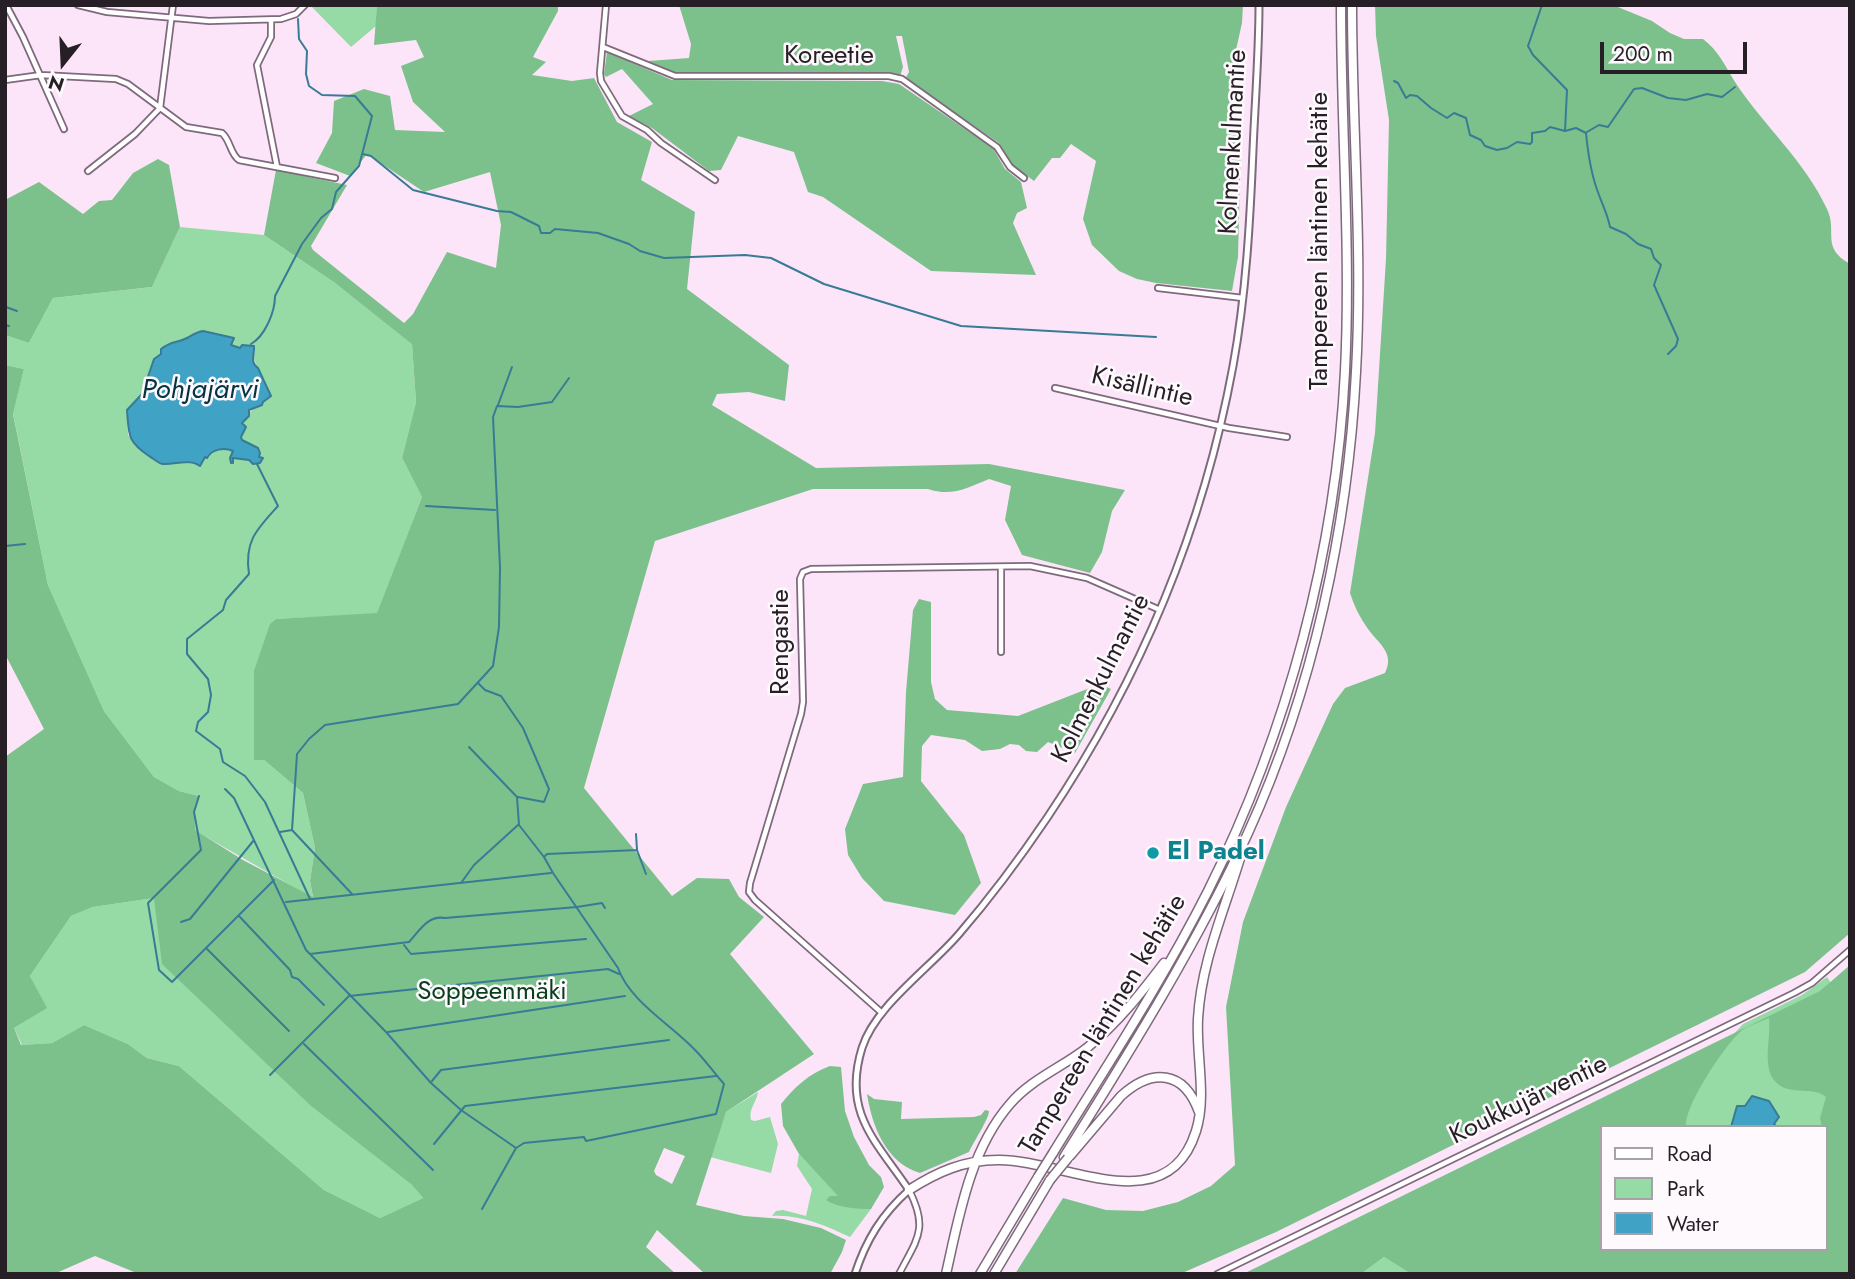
<!DOCTYPE html>
<meta charset="utf-8">
<style>
body{margin:0}
#map{position:relative;width:1855px;height:1279px;overflow:hidden;background:#fce5f9;font-family:Jost,sans-serif}
canvas{display:block}
.frame{position:absolute;inset:0;border:7px solid #271f26;pointer-events:none}
.legend{position:absolute;left:1600px;top:1125px;width:228px;height:126px;box-sizing:border-box;background:#fdf9fd;border:2px solid #a7a2a7;margin:0;padding:9px 12px;list-style:none;font-size:21px;color:#271f26}
.legend li{display:flex;align-items:center;gap:14px;height:35px}
.legend b{width:35px;border:2px solid #a7a2a7}
.north{position:absolute;left:28px;top:28px;width:70px;height:70px;-webkit-text-stroke:5px #fdf9fd;paint-order:stroke;rotate:198deg;font-size:19px;font-weight:700;line-height:28px;text-align:center;color:#271f26}
.north::after{content:'';display:block;margin:auto;width:24px;height:32px;background:#271f26;clip-path:polygon(50% 0,100% 100%,50% 72%,0 100%)}
.scale{position:absolute;left:1600px;top:42px;width:147px;height:32px;box-sizing:border-box;border:4px solid #271f26;border-top:0;padding-left:9px;font-size:21px;line-height:24px;white-space:nowrap;color:#271f26;-webkit-text-stroke:5px #fdf9fd;paint-order:stroke}
</style>
<div id="map">
<canvas width="1855" height="1279"></canvas>
<div class="frame"></div>
<ul class="legend">
<li><b style="height:9px;background:#fff"></b>Road</li>
<li><b style="height:19px;background:#96daa5"></b>Park</li>
<li><b style="height:19px;background:#40a2c5"></b>Water</li>
</ul>
<div class="north">N</div>
<div class="scale">200 m</div>
</div>
<script>
const ctx = document.querySelector('canvas').getContext('2d');
ctx.lineJoin = 'round';
function fill(path, color) { ctx.fillStyle = color; ctx.fill(path, 'evenodd'); }
function strokePath(path, color, width, dash) { ctx.strokeStyle = color; ctx.lineWidth = width; ctx.lineCap = dash ? 'butt' : 'round'; ctx.setLineDash(dash || []); ctx.stroke(path); }
function label(font, color, halo, rows, align = 'center') {
  ctx.font = font + ' Jost,sans-serif'; ctx.lineWidth = 5; ctx.setLineDash([]); ctx.textBaseline = 'middle'; ctx.strokeStyle = halo; ctx.fillStyle = color; for (const [text, x, y, turn = 0] of rows) {
    ctx.save(); ctx.translate(x, y); ctx.rotate((+turn || 0) * Math.PI / 180); ctx.textAlign = isNaN(turn) ? turn : align; if (halo) ctx.strokeText(text, 0, 0); ctx.fillText(text, 0, 0); ctx.restore();
  }
}
fill(new Path2D(`
 M310 5H377L376 26 351 47Z
 M180 227 264 235 335 283 412 343 416 402 402 458 422 497 377 614 276 619 264 760 303 793 315 848 310 881 313 898 194 830V812L199 796 179 791 154 777 104 711 48 585 13 413 24 369 5 365V335L29 343 53 298 152 287ZM203 331 234 338 231 345 240 348 250 346C253 363 263 374 269 390 256 413 241 409 242 440L259 457 249 460 232 458 231 463 230 457 234 451 219 449 197 463 162 464 141 450 128 435 127 410 142 394 154 359 196 332Z
 M154 898 411 1184 423 1198 380 1218 324 1190 179 1066 147 1058 128 1044 84 1025 52 1043 22 1045 14 1028 46 1008 30 976 71 916 93 907Z
 M1827 977 1850 1011V1132L1825 1157V1127H1683L1682 1117 1721 1048 1743 1024 1802 995Z
 M758 1092C757 1102 748 1109 751 1120L755 1121 770 1117 778 1144 771 1173 710 1157 726 1112Z
 M799 1154 839 1196 846 1206 871 1209 850 1237C826 1226 800 1214 772 1216L776 1211 783 1210 806 1216 812 1189 797 1166Z
 M1384 1257 1411 1274H1361Z`), '#96daa5');
fill(new Path2D(`
 M377 5H405L407 7 411 5H558V11L533 57 546 62 532 75 572 81 594 78 617 122 652 142 641 180 695 212 687 289 789 365 785 401 749 392 717 394 712 405 816 468 989 464 1125 490 1112 511 1102 552 1090 573 1022 555 1005 520 1011 486 989 479C967 488 952 497 928 489H813L655 541 584 788 672 896 697 878 729 879 739 897 764 917 730 954 814 1054 726 1112 696 1205 744 1216 783 1219 821 1228 846 1240 842 1252 830 1274H705L657 1230 646 1247 676 1274H139L95 1256 54 1274H5V757L44 729 5 654V365L24 369 13 414 48 585 104 711 154 777 179 791 199 796 194 812 195 830 243 860 313 897 310 881 315 848 303 793 264 760H254V671L270 624 276 619 377 613 422 497 402 458 416 402 412 344 335 283 264 235 276 170 347 185 311 246 313 250 404 323 413 314 447 252 496 268 501 225 490 172 424 192 367 154 350 176 316 163 332 133 334 101 364 89 390 96 395 130 445 132 413 102 401 66 424 57 416 40 374 45ZM154 898 162 964 310 1105 411 1184 423 1198 380 1218 324 1190 179 1066 147 1058 128 1044 84 1025 52 1043 21 1045 14 1028 47 1008 30 976 71 916 93 907ZM664 1148 685 1156 672 1184 656 1175 654 1171Z
 M679 5H1243L1242 23 1230 77V106L1241 140 1238 257 1232 291 1156 283 1137 279 1119 271 1092 245 1083 219 1096 161 1071 144 1060 158H1052L1034 181 1011 164 999 143 905 79 909 72 902 36H896L903 67 900 76 880 72 776 75 674 72 648 61 689 58 691 44Z
 M1375 5H1613L1652 21 1670 33 1684 39H1703C1719 51 1725 66 1735 82 1763 125 1805 161 1827 209 1838 232 1820 247 1850 264V933L1805 972 1276 1232 1180 1274H1015L1063 1198 1106 1210 1143 1211 1178 1202 1211 1186 1235 1165 1226 1007 1243 922 1286 807 1333 704 1345 688 1385 673C1395 653 1379 644 1368 629 1360 618 1354 606 1350 593L1375 433 1386 259 1389 120 1376 36Z
 M607 52 672 80 882 81 899 84 993 148 1005 169 1021 182 1027 208 1017 213 1013 223 1036 275 931 271 823 197 808 192 794 152 738 136 721 170 709 171 652 128 629 116 653 104 622 69 606 77 604 74Z
 M158 159 169 165 180 227 152 287 53 298 29 343 5 335V200L39 182 83 214 99 201 112 200 133 173Z
 M919 599 931 602V682L935 699 947 710 1018 716 1100 684 1111 689 1075 753 1048 742 1037 752 1026 751 1019 745 1010 744 1000 749 982 751 965 740 931 735 922 746 921 781 964 835 981 883 955 915 884 901 862 878 848 855 845 829 863 784 903 777 906 692 913 610Z
 M1850 965V1274H1411L1384 1257 1361 1274H1243L1820 991ZM1769 1018C1772 1042 1755 1085 1794 1090 1805 1092 1816 1089 1826 1097L1820 1118 1822 1127H1825L1827 1154 1825 1157V1249H1601V1127H1686C1684 1106 1724 1047 1739 1033 1746 1026 1760 1022 1769 1018Z
 M830 1066 841 1067 845 1111 854 1137 869 1165 881 1177 884 1187 871 1209C857 1209 838 1208 826 1200L830 1196H838L799 1154 783 1126 781 1104C795 1087 808 1074 830 1066Z
 M867 1094 874 1099 902 1102 901 1119 974 1117 981 1115 985 1110 989 1111C989 1119 974 1141 969 1152L920 1173C886 1163 872 1126 867 1094Z`), '#7cc18c');
const water = new Path2D(`
 M203 331 234 338 231 345 240 348 242 345 254 346C255 354 249 362 258 368L271 396 263 402 262 405 249 410V416L242 423 246 427 241 437 242 440 258 448 260 453 259 457 263 458 260 463 253 464 249 460 233 458V463H231L230 458 233 451C224 447 212 449 207 458L205 457 200 466C190 458 175 465 163 464 159 464 153 458 149 456 127 441 129 435 127 410L142 394 154 359 161 354V349C174 339 176 344 187 338 193 335 196 332 203 331Z
 M1752 1096 1769 1101 1779 1117 1774 1124 1777 1127H1731L1737 1106H1745Z`);
fill(water, '#40a2c5');
strokePath(water, '#387b95', 2);
strokePath(new Path2D(`
 M1542 5 1528 46 1533 55 1567 90 1565 131
 M1394 81 1398 83 1406 98 1410 95 1417 96 1431 108 1447 118 1454 113 1466 118 1470 135 1481 140 1485 146 1497 150 1507 148 1517 142 1530 144 1532 142V133L1545 131 1550 127 1565 131 1576 128 1586 133C1588 154 1591 175 1599 195 1603 206 1608 216 1610 227L1626 234 1638 244 1651 249 1654 258 1661 265 1654 285 1678 339 1676 346 1668 354
 M1587 132 1599 125 1608 127 1634 89 1642 88 1668 98 1686 100 1707 94 1722 97 1735 87
 M363 154 371 156 413 190 497 211 511 212 539 226 541 233H550L555 229 598 233 629 244 640 251 664 258 745 255 771 258 824 284 961 326 1156 337
 M6 307 17 311
 M5 325 9 326
 M251 344C265 336 275 312 275 296L302 244 321 218 332 209 336 192 359 166 372 116 355 96 322 95 309 86 306 74 307 51 299 39 298 19
 M498 405 512 367
 M257 464 278 506C257 529 244 541 249 574L226 600 223 610 187 639V654L208 679 211 695 208 712 198 722 196 731 220 749 223 762 245 776 265 802 310 899
 M426 506 495 510
 M5 546 25 544
 M478 683 485 690 501 696 523 728 549 789 544 802 518 797
 M469 747 517 797 519 825 544 857 553 873 618 968C630 1002 672 1025 696 1051 706 1061 714 1073 724 1084L716 1114 586 1141 584 1137 524 1143 516 1148 482 1209
 M225 789 234 798 306 950 386 1032 431 1083 461 1110 516 1148
 M199 796 194 812 201 850 148 903 159 970 172 982 274 880
 M292 830 297 754 309 739 325 725 458 704 493 666 499 627 500 568 493 417 497 406 518 407 552 402 569 378
 M280 832 292 830 352 894
 M636 834 637 850 646 874
 M545 856 547 854 637 850
 M461 883 474 865 518 825
 M286 902 551 873
 M239 916 290 970 292 977 298 979 324 1005
 M181 922 190 919 254 840
 M404 945 411 954 586 939
 M206 948 289 1031
 M310 954 409 942C420 930 428 915 445 918L577 907 602 903 605 908
 M388 1032 625 996
 M304 1044 433 1170
 M270 1075 349 996 608 969 619 974
 M432 1081 441 1070 669 1040
 M434 1144 465 1106 716 1076`), '#387b95', 2);
const minor = new Path2D(`
 M6 5 23 37 64 129
 M78 5 107 12 209 21 281 19 296 14 305 5
 M606 5 600 73 601 81 622 116 647 130 661 143 715 180
 M271 20V37L257 65 277 167
 M603 47 675 76H889L902 79 997 147 1010 167 1024 178
 M5 80 41 75 116 79 128 84 186 127 222 133C231 141 230 154 239 160L335 178
 M88 171 135 134 160 108 173 5
 M1158 288 1243 298
 M1055 388 1229 428 1287 437
 M1001 652V567
 M882 1013 755 900 749 892 750 883 801 714 803 702 800 579 803 572 811 569 1030 566 1087 578 1160 610
 M899 1274C917 1239 929 1229 909 1190
 M1217 1274 1794 993 1812 983 1850 950`);
const tertiary = new Path2D(`
 M855 1274C866 1240 882 1214 909 1190 876 1141 842 1113 862 1048 875 1006 930 968 959 934 991 897 1020 858 1047 818 1139 681 1203 529 1233 366 1246 295 1250 222 1253 150 1255 102 1259 53 1259 5`);
const motorway = new Path2D(`
 M1053 1153C1106 1067 1162 982 1208 891 1288 731 1336 550 1345 371 1351 249 1341 127 1341 5
 M1070 1156 1121 1096C1152 1068 1184 1070 1199 1112
 M1064 1157C1130 1051 1196 946 1248 833 1313 690 1348 528 1356 372 1363 250 1352 127 1352 5
 M909 1190C937 1172 964 1160 998 1160 1062 1159 1167 1224 1196 1131 1207 1096 1196 1056 1198 1019 1201 962 1225 909 1241 855
 M946 1274C959 1216 970 1150 1010 1104 1031 1079 1063 1067 1088 1047 1118 1023 1141 993 1164 963
 M980 1274 1038 1177
 M994 1274 1050 1180`);
strokePath(minor, '#7e6a7c', 8);
strokePath(tertiary, '#7e6a7c', 9);
strokePath(motorway, '#7e6a7c', 11);
strokePath(minor, '#fff', 4.5);
strokePath(tertiary, '#fff', 5);
strokePath(motorway, '#fff', 8);
const motorwayBridge = new Path2D(`
 M1038 1177 1053 1153
 M1050 1180 1068 1158`);
strokePath(motorwayBridge, '#7e6a7c', 11, []);
strokePath(motorwayBridge, '#fff', 8);
for (const [x, y, r, color] of [
 [1153,853,7,"#0f9aa8"]
]) { const dot = new Path2D(); dot.arc(x, y, r, 0, 2 * Math.PI); ctx.fillStyle = color; ctx.fill(dot); strokePath(dot, '#fdf9fd', 2.5); }
label('26px', '#271f26', '#fdf9fd', [
 ["Koreetie",829,57],
 ["Kolmenkulmantie",1234,142,-87],
 ["Tampereen läntinen kehätie",1321,241,-90],
 ["Kisällintie",1142,388,13],
 ["Rengastie",782,642,-90],
 ["Kolmenkulmantie",1102,679,-63],
 ["Tampereen läntinen kehätie",1104,1025,-59],
 ["Koukkujärventie",1529,1101,-26]
]);
label('bold 26px', '#0d838f', '#fdf9fd', [
 ["El Padel",1167,853]
], 'left');
label('26px', '#083e1c', '#fdf9fd', [
 ["Soppeenmäki",492,993]
]);
label('italic 28px', '#053342', '#fdf9fd', [
 ["Pohjajärvi",200,391]
]);
</script>
